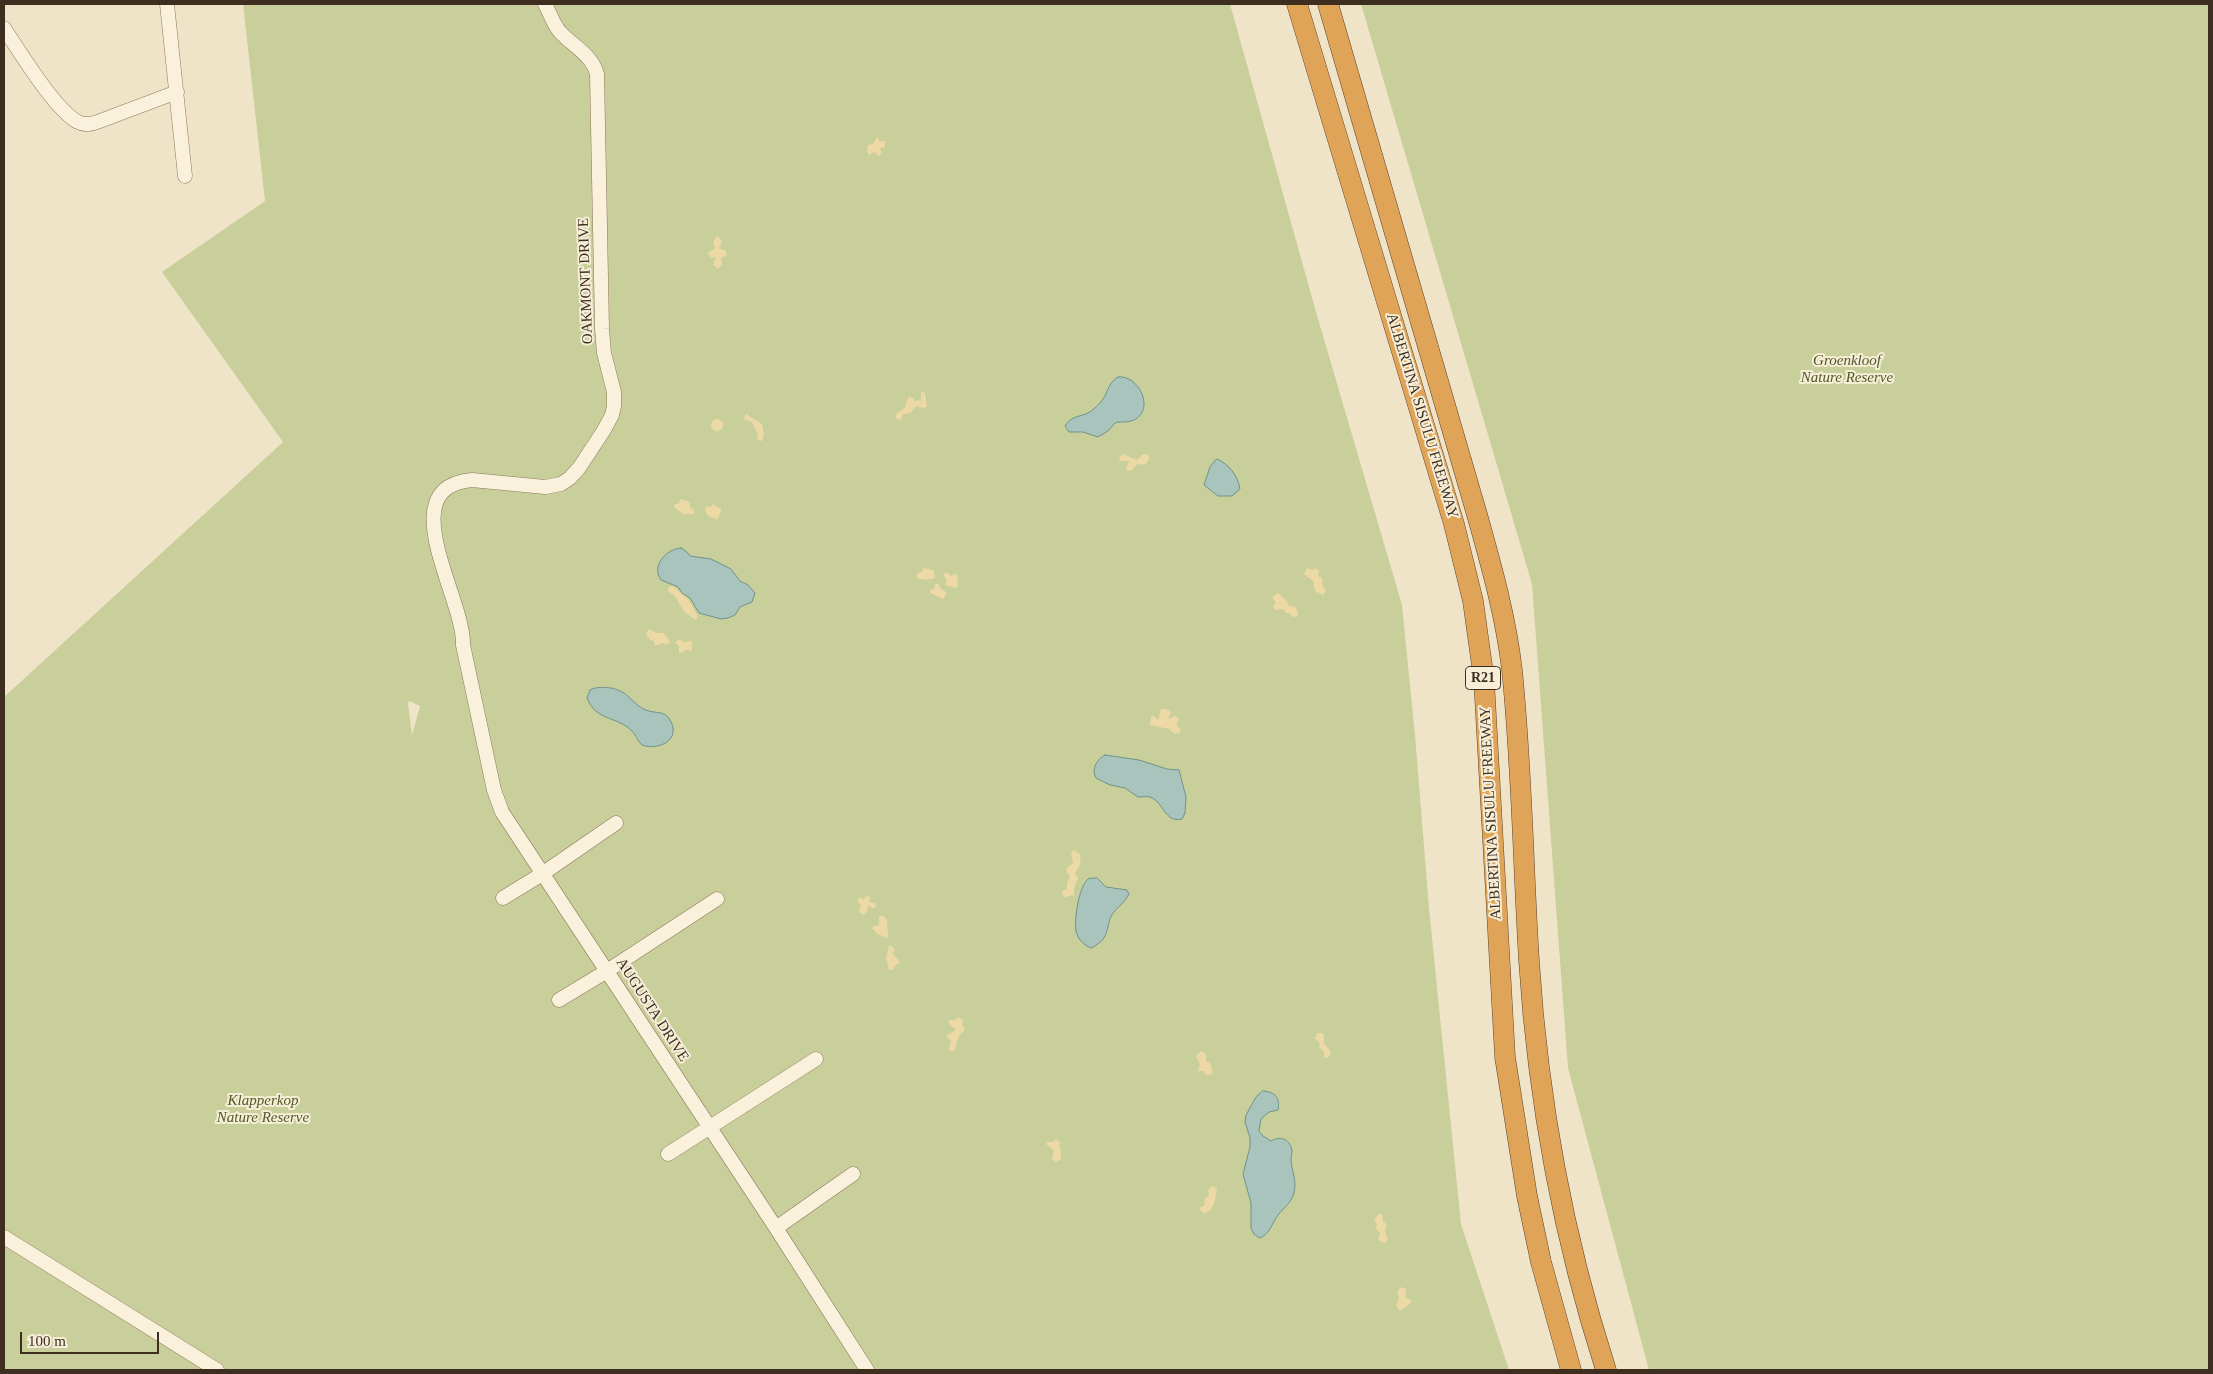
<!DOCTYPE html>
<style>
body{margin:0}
#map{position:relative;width:2213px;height:1374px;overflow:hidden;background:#f0e4c8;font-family:"Times New Roman",serif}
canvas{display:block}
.frame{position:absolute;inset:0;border:5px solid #3d2e20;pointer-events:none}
.scale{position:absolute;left:20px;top:1332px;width:139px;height:22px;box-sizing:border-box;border:2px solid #3d2e20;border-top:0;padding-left:6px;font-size:15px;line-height:18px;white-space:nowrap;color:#3d2e20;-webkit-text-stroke:4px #f7eed8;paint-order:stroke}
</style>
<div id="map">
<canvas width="2213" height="1374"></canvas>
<div class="frame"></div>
<div class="scale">100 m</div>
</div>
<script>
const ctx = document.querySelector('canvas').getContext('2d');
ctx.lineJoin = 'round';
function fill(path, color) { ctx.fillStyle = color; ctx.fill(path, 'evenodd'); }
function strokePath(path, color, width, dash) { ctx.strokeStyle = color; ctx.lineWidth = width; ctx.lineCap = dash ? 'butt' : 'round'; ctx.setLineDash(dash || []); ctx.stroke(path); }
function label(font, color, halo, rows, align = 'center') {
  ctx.font = font + ' "Times New Roman",serif'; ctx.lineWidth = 4; ctx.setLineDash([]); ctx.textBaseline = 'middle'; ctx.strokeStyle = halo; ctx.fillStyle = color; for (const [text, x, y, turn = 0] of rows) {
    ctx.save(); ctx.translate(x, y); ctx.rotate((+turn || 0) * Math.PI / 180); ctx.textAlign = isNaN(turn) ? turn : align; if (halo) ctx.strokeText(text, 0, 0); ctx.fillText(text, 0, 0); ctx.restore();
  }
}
fill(new Path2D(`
 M243 4H1230L1316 312 1402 605 1415 735 1429 908 1461 1224 1509 1370H4V697L283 442 162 272 265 201ZM409 701 420 706 412 735 408 703Z
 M1361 4H2209V1370H1649L1568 1068 1532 584Z`), '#c9cf9b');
fill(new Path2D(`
 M877 137 880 141H885V147L880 148 882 154 879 156 874 152 869 155 867 152 868 145 873 144Z
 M717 236 722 241 719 248 726 251V256L721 258 722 265 718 269 713 265 716 257 710 258 708 253 715 248 713 242Z
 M921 391 925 393 927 407 923 408 917 406 910 413 903 414 901 420 895 418 897 413C909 407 904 405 909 397L914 398V402L917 400 921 401Z
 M746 414 762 424 764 435 762 441 757 440 758 434 752 422 744 419Z
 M711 425a6 6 0 1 1 12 0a6 6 0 1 1-12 0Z
 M1123 454 1137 460 1142 455 1148 454 1149 459 1145 465 1137 464 1132 470 1128 471 1126 468 1129 461H1120L1119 458Z
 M680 499 690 502V507L694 510V514H683L675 508 674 505 679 503Z
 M713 504 722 510 717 520 712 517H709L705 511 706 506 711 507Z
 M923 568 934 570 935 578 925 580 917 578V573L922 572Z
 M1307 568 1312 570 1316 568 1319 571 1318 576 1322 578 1323 587 1326 591 1323 595 1315 591 1313 581 1304 574Z
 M947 572 951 576 955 574 958 576 957 582 958 585 956 588 945 585 947 580 943 575Z
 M938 583 941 589 947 593 943 599 930 593V590L934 589 935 585Z
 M673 586 689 600 698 617 696 620 684 612 675 596 668 591 669 587Z
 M1278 593 1287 601 1289 606 1295 607 1298 612V616L1292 617 1290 613H1286L1283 609 1275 610 1273 606 1276 603 1272 597Z
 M649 629 656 633H663L669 639V644L662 643 655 646 654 641 650 640 646 634Z
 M679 639 685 642 692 641V650L690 651 686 649 684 652 679 653V646L675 643Z
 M1161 709H1167L1171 712 1168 719 1176 716 1179 720 1176 725 1181 730 1179 733 1175 734 1169 729 1150 725 1151 717 1154 716 1158 720Z
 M1074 850 1080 855C1081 862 1080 867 1075 873L1078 878 1074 888V896L1071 895 1065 898 1061 892 1067 889V883L1070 877 1066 869 1073 863 1071 853Z
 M866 895 870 897 869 902 875 903 876 907 872 908 868 906 867 912 864 915 859 912 861 905 857 900 860 897 864 900Z
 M879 916H884L887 920 888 935 887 938 877 934 872 928 874 926 879 925Z
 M889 945 893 947 895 950 892 953 900 962 899 964 895 965 893 970H889L886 958Z
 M958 1017 963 1020 962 1025 965 1030C957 1036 957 1041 955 1050L952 1052 949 1050 951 1041 947 1037V1035L956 1030 948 1023 950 1020H955Z
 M1322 1033 1324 1035V1043L1331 1052 1328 1058 1324 1057V1051L1319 1048 1320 1044 1315 1038 1317 1033Z
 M1201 1051 1206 1054V1062H1210L1213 1072 1210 1075H1205L1204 1071H1198L1200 1065 1196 1056Z
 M1055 1139 1060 1142 1059 1147 1061 1151V1159L1056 1162 1052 1159 1054 1151 1046 1144 1048 1142H1054Z
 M1212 1186 1217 1188C1215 1198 1216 1211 1203 1213L1199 1208 1205 1205 1204 1199 1209 1196 1208 1190Z
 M1379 1214H1382L1383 1221 1387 1225 1385 1231 1388 1240 1384 1243 1378 1240 1380 1233 1376 1229 1377 1224 1374 1219Z
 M1401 1287 1406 1289V1298L1411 1300V1303L1400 1311 1396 1306 1399 1298 1397 1292Z`), '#ecd9a5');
const water = new Path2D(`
 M1118 377C1138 374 1156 409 1134 420 1128 423 1121 421 1115 423L1108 431 1098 437 1083 432H1069L1065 426C1071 416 1079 417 1088 413 1092 411 1097 406 1100 403 1108 395 1107 383 1118 377Z
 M1217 459C1229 464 1238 476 1240 489L1232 496H1218L1204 485 1210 467Z
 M681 548 687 552 690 556 711 559 731 569 740 581 748 585 755 593 752 602 740 607 735 615 728 618 721 619 699 613 690 598 682 593 678 587 661 580C651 566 666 549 681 548Z
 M595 688C602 687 611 687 618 690 629 694 635 706 646 710 655 714 665 710 670 720 682 740 658 751 642 745 637 741 636 734 631 730 616 716 596 721 587 698L590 690Z
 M1105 755 1139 760 1167 769 1179 770 1186 797 1185 813 1182 819C1164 823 1164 802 1150 797 1147 796 1142 797 1138 797L1125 788 1110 785 1096 778C1091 769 1097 759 1105 755Z
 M1097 878 1106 887 1127 890 1129 894C1125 902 1119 906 1114 912 1104 924 1113 938 1091 948 1084 945 1078 940 1076 931 1074 919 1079 886 1088 879Z
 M1263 1091C1276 1092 1280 1098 1278 1110L1269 1112 1261 1119 1259 1131 1263 1136 1271 1141C1280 1136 1289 1138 1292 1150 1292 1153 1291 1158 1291 1161 1292 1173 1298 1182 1293 1196 1290 1204 1281 1210 1276 1218 1271 1226 1269 1235 1259 1238L1254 1234 1251 1228V1203L1243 1174 1250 1147V1138L1245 1122 1246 1115 1256 1097Z`);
fill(water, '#a9c4bc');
strokePath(water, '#6f938a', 1);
const minor = new Path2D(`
 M167 4 185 176
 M545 4C550 13 553 24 560 32 573 46 592 55 597 74L602 329 604 353 614 392V406L612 415 604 430 579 468 570 478 561 484 545 487 472 480C390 487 465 599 463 645L494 790 502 812 776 1228 867 1370
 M4 28C19 51 56 111 78 122 85 126 92 124 100 121L177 92
 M503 898 542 874 616 823
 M559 1000 607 971 717 899
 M668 1154 816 1059
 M776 1228 853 1174
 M4 1237 217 1370`);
const highway = new Path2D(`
 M1297 4 1454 524 1473 601 1484 680 1505 1057 1527 1196 1541 1262 1571 1370
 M1328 4 1478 518C1492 568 1506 618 1512 670 1522 767 1523 864 1529 961 1538 1101 1563 1237 1606 1370`);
strokePath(minor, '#8d765c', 15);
strokePath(highway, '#5b4430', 21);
strokePath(minor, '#faf1dc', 14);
strokePath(highway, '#e0a458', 20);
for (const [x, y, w] of [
 [1483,678,35]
]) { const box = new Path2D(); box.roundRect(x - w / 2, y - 11.5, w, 23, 4); ctx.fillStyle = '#f7eed8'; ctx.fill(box); strokePath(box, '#3d2e20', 1); }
label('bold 14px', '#3d2e20', null, [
 ["R21",1483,678]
]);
label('15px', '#3d2e20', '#f7eed8', [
 ["OAKMONT DRIVE",586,281,-92],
 ["ALBERTINA SISULU FREEWAY",1422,416,73],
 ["ALBERTINA SISULU FREEWAY",1491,813,-93],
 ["AUGUSTA DRIVE",652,1010,57]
]);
label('italic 15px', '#4d5a26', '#f7eed8', [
 ["Groenkloof",1847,361],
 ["Nature Reserve",1847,378],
 ["Klapperkop",263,1101],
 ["Nature Reserve",263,1118]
]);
</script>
